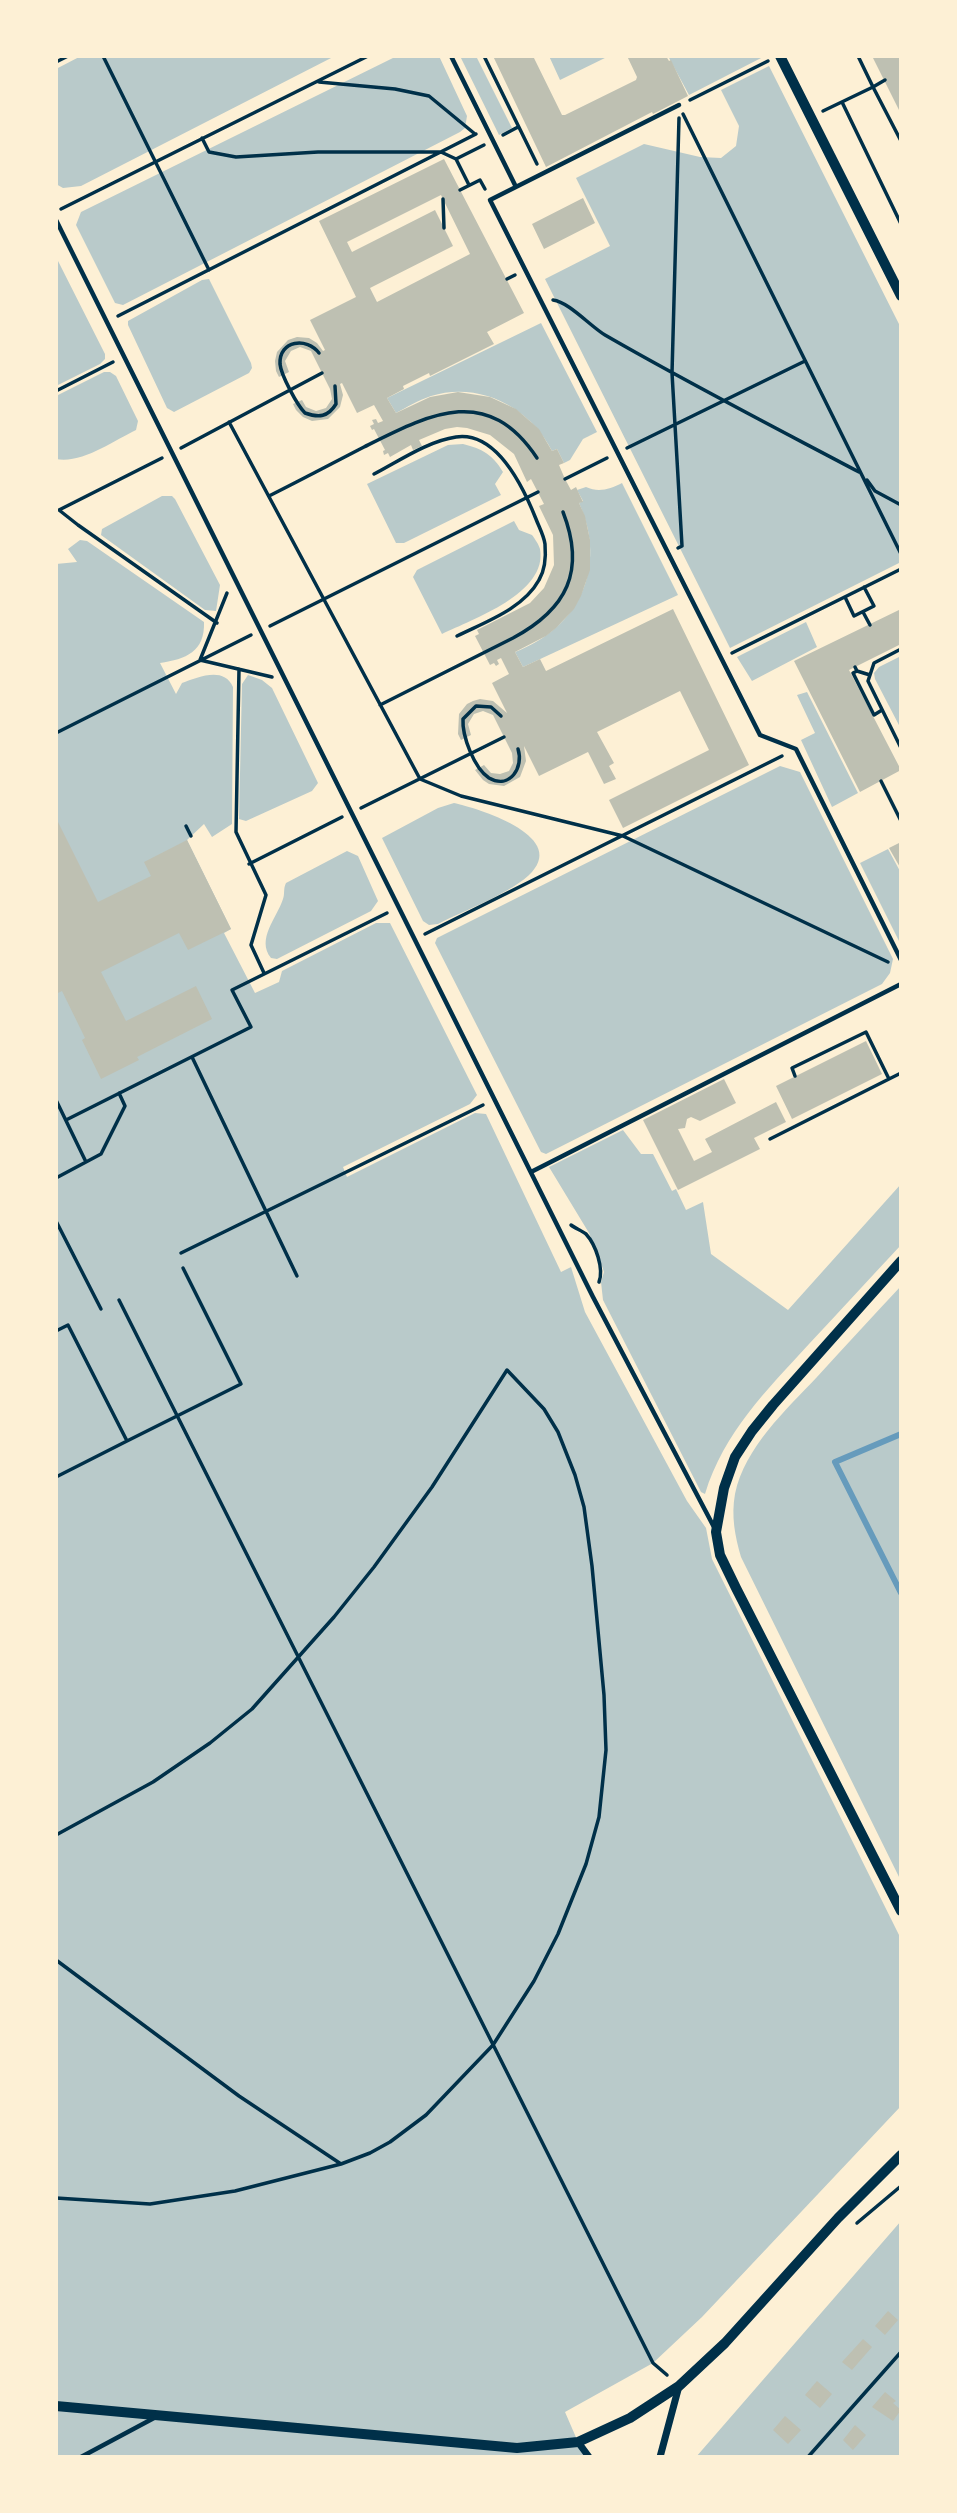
<!DOCTYPE html>
<style>
body{margin:0}
#map{position:relative;width:957px;height:2513px;overflow:hidden;background:#fdf0d5;font-family:Raleway,sans-serif}
canvas{display:block}
.frame{position:absolute;inset:0;border:58px solid #fdf0d5;pointer-events:none}
</style>
<div id="map">
<canvas width="957" height="2513"></canvas>
<div class="frame"></div>
</div>
<script>
const ctx = document.querySelector('canvas').getContext('2d');
ctx.lineJoin = 'round';
function fill(path, color) { ctx.fillStyle = color; ctx.fill(path, 'evenodd'); }
function strokePath(path, color, width, dash) { ctx.strokeStyle = color; ctx.lineWidth = width; ctx.lineCap = dash ? 'butt' : 'round'; ctx.setLineDash(dash || []); ctx.stroke(path); }
fill(new Path2D(`
 M81 56H335L81 186 63 188 56 184V69Z
 M397 56H439L467 116 465 128 460 132 123 305 115 303 76 225 81 212Z
 M460 56H476L512 128 499 135Z
 M549 56H609L560 80Z
 M668 56H765L689 95Z
 M769 66 901 328V562L730 648 545 279 610 246 576 178 644 144 700 157 721 158 736 146 739 126 721 90Z
 M56 257 105 354V359L100 364 56 386Z
 M209 279 251 363 252 368 249 373 174 412 167 408 128 325V321L202 280Z
 M541 323 597 432 583 439 570 460 564 463 557 449 552 451C530 407 479 381 431 396 419 400 407 407 396 413L387 398Z
 M104 372H110L116 376 138 421 136 430C113 441 82 464 56 459V396Z
 M463 444C483 449 493 455 503 472L495 484 501 495 404 543H396L367 484 448 445Z
 M622 483 678 595 523 667 515 652C579 628 608 567 579 503L583 501 577 490 586 487C599 493 610 489 622 483Z
 M162 496H172L175 499 220 585 216 611 205 610 101 535 102 529Z
 M514 521 519 530 532 535C535 539 539 545 540 549 548 593 473 619 442 634L413 577 417 570Z
 M80 540 87 541 204 622C205 652 186 659 160 663L176 694 182 683C198 677 224 666 233 687L232 824 212 837 204 824 187 840 231 929 224 933 255 993 279 982 282 971 376 923H390L477 1095 470 1104 343 1167 347 1177 475 1113 486 1114 561 1272 571 1267 585 1312 687 1501 706 1528 712 1559 901 1939V2106L702 2317 653 2363 565 2412 578 2442 588 2457H56V564L77 562 68 549Z
 M806 622 817 647 752 681 737 657Z
 M901 656V729L875 679 874 673 879 667Z
 M248 675 262 680 272 688 318 783 312 791 246 821 239 819 242 684Z
 M807 692 858 793 832 807 801 740 815 733 797 695Z
 M780 766 800 772 893 959 890 973 882 984 546 1154 541 1152 435 943 437 938Z
 M454 803C477 808 566 835 532 872 514 892 463 911 438 924L429 925 423 921 382 838 438 808Z
 M888 849 901 873V945L860 863Z
 M347 851 358 856 378 901 371 911 277 959 271 958C256 939 277 918 283 899 285 894 283 889 286 883Z
 M623 1130 641 1154H653L672 1191 676 1189 686 1210 703 1202 711 1254 788 1310 901 1184V1245C870 1278 840 1311 809 1344 766 1391 724 1432 705 1494L701 1492 603 1300 601 1282 604 1272 598 1254 589 1233 549 1167Z
 M901 1286V1881L741 1557C735 1536 731 1516 735 1494 745 1447 786 1410 817 1377 845 1346 873 1316 901 1286Z
 M901 2221V2457H696Z`), '#b9caca');
strokePath(new Path2D(`
 M901 1434 835 1462 901 1593`), '#669bbc', 6);
fill(new Path2D(`
 M493 56H533L562 115H565L636 80 637 77 627 56H666L669 61 671 60 688 96 653 114 652 112 546 167Z
 M872 56H901V114Z
 M444 159 524 313 487 332 494 344 430 376 429 373 403 386 404 389 387 398 396 413 430 397 458 392 490 397 516 409 539 429 552 451 557 449 564 463 559 465 565 479 571 490 576 487 583 502 579 503 585 516 590 540V570L581 596 574 609 556 628 546 636 515 652 523 667 540 659 546 671 673 609 749 765 623 828 609 800 709 750 680 691 597 732 614 763 609 766 616 779 604 784 588 752 539 776 524 746 526 761 520 777 504 786 489 784 483 780 475 770 484 765 491 773 500 774 509 771 513 763 512 753 493 715 483 711 474 714 468 724 471 735 461 740 458 734 459 714 467 704 473 701 480 699 493 701 507 713 492 683 509 674 501 658 497 660 499 664 496 666 494 663 490 665 475 636 479 634 477 630 530 603 544 588 554 565 553 535 539 506 544 504 531 479 527 482 514 454 490 435 467 428 457 427 445 429 419 440 422 446 413 450 411 445 390 457 388 453 384 455 383 451 385 450 374 429 372 430 370 426 374 424 372 420 376 419 378 423 383 421 374 405 357 413 342 383 340 384 343 395 340 407 328 419 312 421 303 417 296 410 293 404 302 400 306 407 316 411 326 408 332 399 330 389 311 351 300 347 291 351 285 361 289 372 279 377 276 371 275 361 277 352 288 340 297 337 309 338 317 343 323 351 325 350 310 320 356 297 319 221ZM441 195 470 254 377 302 370 288 453 246 435 210 352 252 347 242Z
 M583 198 595 223 544 249 532 224Z
 M901 609V644L849 670 901 770 860 792 794 661Z
 M56 818 98 902 151 876 144 862 187 840 231 929 188 950 179 933 101 972 126 1021 196 986 212 1019 137 1057 139 1060 101 1079 82 1040 85 1038 62 991 56 994Z
 M901 842V869L889 848Z
 M866 1041 882 1074 792 1119 776 1086Z
 M724 1079 736 1103 700 1121 691 1117 687 1119 685 1128 678 1129 694 1161 712 1152 705 1139 776 1102 786 1122 754 1138 760 1149 678 1190 643 1120Z
 M888 2311 898 2320 885 2335 875 2326Z
 M863 2339 872 2347 852 2370 842 2362Z
 M817 2381 832 2394 820 2408 805 2395Z
 M885 2392 896 2401 893 2403 901 2410 893 2421 872 2407Z
 M785 2416 801 2430 788 2444 773 2430Z
 M855 2425 866 2435 853 2450 843 2440Z`), '#bec0b2');
strokePath(new Path2D(`
 M103 56 209 270
 M484 56 537 164
 M858 56 873 87 885 80
 M56 62 68 56
 M319 82 395 89 429 96 475 134
 M690 100 768 61
 M842 102 901 224
 M823 111 873 87 901 141
 M683 114 901 554
 M503 135 518 127
 M202 138 209 152 236 157 318 152H441L456 159
 M469 185 456 159 484 145
 M460 190 480 180 485 189
 M443 199 444 228
 M61 209 368 56
 M507 279 515 275
 M553 300C569 302 590 326 605 335 688 383 774 427 859 472
 M118 316 476 134
 M319 353C307 337 279 340 280 364 281 375 297 405 305 413 319 418 328 417 336 404L335 386
 M56 391 113 362
 M229 422 420 779 461 796 623 836 888 962
 M181 448 322 373
 M627 448 805 361
 M162 458 59 510 78 525 217 623
 M374 474C399 461 428 441 456 437 497 431 524 489 536 519 539 527 544 536 545 544 546 556 545 570 539 580 523 609 485 622 457 636
 M565 479 607 458
 M867 480 875 491 901 505
 M269 496C301 480 333 463 364 447 430 414 487 383 537 458
 M678 548 682 546 672 373 679 118
 M227 593 200 660 272 677
 M845 597 854 616 874 606 864 587
 M863 612 870 625
 M270 626 538 492
 M901 649 874 663 868 681 901 748
 M732 653 901 569
 M855 667 857 671 853 673 874 715 882 710
 M239 669 236 832 266 895 251 945 264 973
 M857 671 870 675
 M380 705 513 638C567 609 586 571 563 512
 M501 716 491 707 476 706 463 719C462 736 474 768 489 778 510 790 524 767 518 749
 M56 733 251 635
 M881 781 901 821
 M361 808 504 737
 M186 826 191 836
 M249 864 342 817
 M425 934 782 756
 M192 1057 297 1276
 M795 1076 792 1068 866 1032 889 1079 901 1073
 M56 1100 86 1162 56 1178
 M66 1120 251 1027 232 990 387 913
 M770 1139 889 1079
 M86 1162 101 1154 125 1106 119 1093
 M56 1221 101 1309
 M571 1225C575 1228 582 1231 586 1234 596 1245 604 1269 599 1282
 M181 1253 483 1105
 M119 1300 653 2363 667 2375
 M56 1331 68 1325 127 1441 56 1477
 M127 1441 241 1384 183 1268
 M56 1835 153 1782 210 1743 252 1709 334 1617 374 1567 432 1487 507 1370 544 1409 558 1432 575 1475 584 1507 592 1566 604 1695 606 1750 599 1817 586 1864 558 1934 534 1981 493 2045 426 2115 390 2142 370 2153 341 2164 235 2191 150 2204 56 2198
 M56 1960 239 2096 341 2164
 M857 2223 901 2186
 M808 2457 901 2352`), '#003049', 3.5);
strokePath(new Path2D(`
 M451 56 516 187
 M679 105 490 200 760 735 796 749 901 960
 M56 220 593 1297 715 1529
 M531 1172 901 984
 M81 2457 154 2418`), '#003049', 4.5);
strokePath(new Path2D(`
 M578 2442 589 2457
 M660 2457 679 2386`), '#003049', 7);
strokePath(new Path2D(`
 M780 56 901 296
 M901 1261 773 1405 752 1431 735 1457 724 1488 716 1532 720 1555 736 1588 901 1911
 M56 2406 517 2448 578 2442 630 2418 679 2386 725 2343 838 2218 901 2155`), '#003049', 10);
</script>
